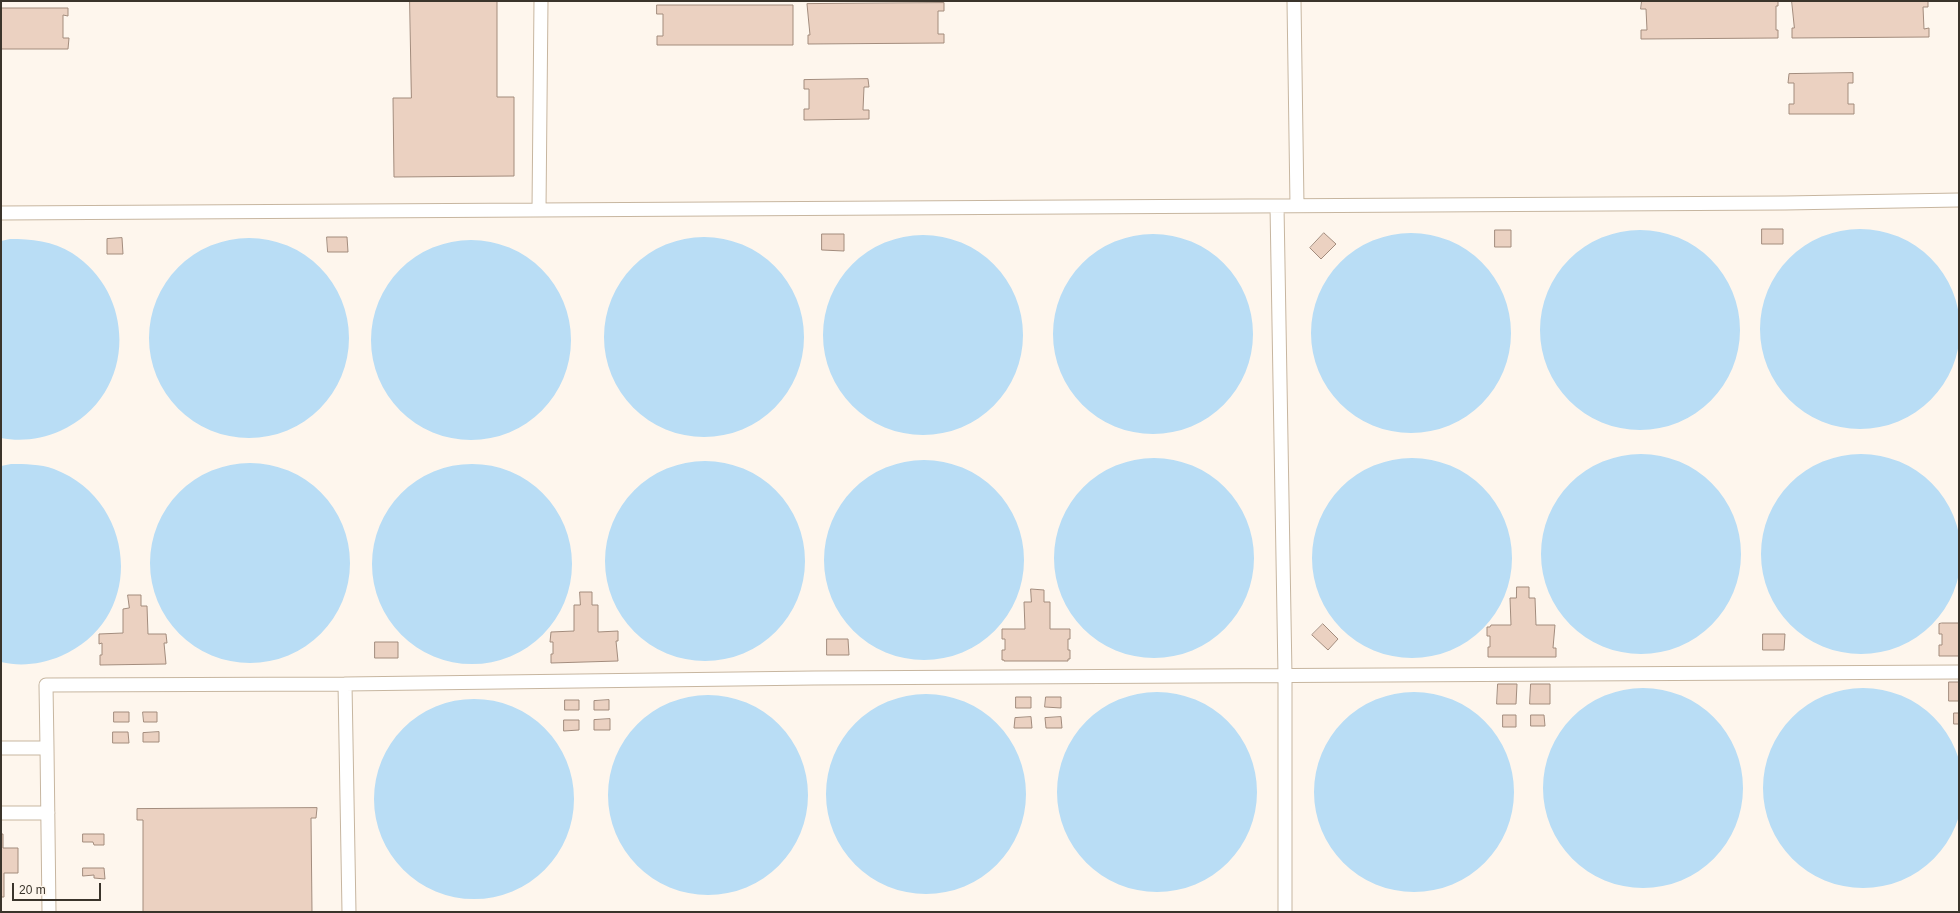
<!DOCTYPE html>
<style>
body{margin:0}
#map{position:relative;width:1960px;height:913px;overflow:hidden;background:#fef6ed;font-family:Helvetica,sans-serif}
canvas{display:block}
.frame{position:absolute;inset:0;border:2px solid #3a342b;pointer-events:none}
.scale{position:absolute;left:12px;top:883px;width:89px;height:18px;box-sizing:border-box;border:2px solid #3a342b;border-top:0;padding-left:5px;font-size:12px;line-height:14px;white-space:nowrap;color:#3a342b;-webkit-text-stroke:3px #fef6ed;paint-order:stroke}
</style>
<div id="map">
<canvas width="1960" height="913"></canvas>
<div class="frame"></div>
<div class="scale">20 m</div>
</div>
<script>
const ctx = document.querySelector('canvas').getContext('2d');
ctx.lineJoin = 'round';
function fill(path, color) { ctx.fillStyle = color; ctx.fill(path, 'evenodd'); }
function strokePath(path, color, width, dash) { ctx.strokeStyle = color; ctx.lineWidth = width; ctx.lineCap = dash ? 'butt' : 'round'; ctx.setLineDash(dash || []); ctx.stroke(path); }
fill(new Path2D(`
 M1760 329a100 100 0 1 1 200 0a100 100 0 1 1-200 0Z
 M1540 330a100 100 0 1 1 200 0a100 100 0 1 1-200 0Z
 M1311 333a100 100 0 1 1 200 0a100 100 0 1 1-200 0Z
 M1053 334a100 100 0 1 1 200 0a100 100 0 1 1-200 0Z
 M823 335a100 100 0 1 1 200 0a100 100 0 1 1-200 0Z
 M604 337a100 100 0 1 1 200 0a100 100 0 1 1-200 0Z
 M149 338a100 100 0 1 1 200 0a100 100 0 1 1-200 0Z
 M10 239C31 239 53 241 72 253 139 296 135 398 60 431 42 439 21 442 1 438V241Z
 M371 340a100 100 0 1 1 200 0a100 100 0 1 1-200 0Z
 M1541 554a100 100 0 1 1 200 0a100 100 0 1 1-200 0Z
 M1761 554a100 100 0 1 1 200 0a100 100 0 1 1-200 0Z
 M1312 558a100 100 0 1 1 200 0a100 100 0 1 1-200 0Z
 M1054 558a100 100 0 1 1 200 0a100 100 0 1 1-200 0Z
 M824 560a100 100 0 1 1 200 0a100 100 0 1 1-200 0Z
 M605 561a100 100 0 1 1 200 0a100 100 0 1 1-200 0Z
 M150 563a100 100 0 1 1 200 0a100 100 0 1 1-200 0Z
 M372 564a100 100 0 1 1 200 0a100 100 0 1 1-200 0Z
 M11 464C25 464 40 464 54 469 138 501 146 620 61 656 42 664 21 667 1 662V466Z
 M1543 788a100 100 0 1 1 200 0a100 100 0 1 1-200 0Z
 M1763 788a100 100 0 1 1 200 0a100 100 0 1 1-200 0Z
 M1314 792a100 100 0 1 1 200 0a100 100 0 1 1-200 0Z
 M1057 792a100 100 0 1 1 200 0a100 100 0 1 1-200 0Z
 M826 794a100 100 0 1 1 200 0a100 100 0 1 1-200 0Z
 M608 795a100 100 0 1 1 200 0a100 100 0 1 1-200 0Z
 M374 799a100 100 0 1 1 200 0a100 100 0 1 1-200 0Z`), '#b9ddf5');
const building = new Path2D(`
 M410 1H497V97H514V176L394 177 393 98H411Z
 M1642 1H1778V6H1776V30H1778V38L1641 39V30H1647L1646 9H1641Z
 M1792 1H1928V7H1923L1924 29 1929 28V37L1792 38V28H1794Z
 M944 3V11H938V34H944V43L808 44V35H810L807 4Z
 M657 5H793V45H657V36H663V14H657Z
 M1 8H68V16L63 15V38H69L68 49H1Z
 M1853 73V83H1848V104H1854V114H1789V104H1794V83H1788L1789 74Z
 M868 79 869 87H864L863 110H869V119L804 120V109H809V89H804V80Z
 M1762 229H1783V244H1762Z
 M1495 230H1511V247H1495Z
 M1324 233 1336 244 1321 259 1310 248Z
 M822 234H844V251L822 250Z
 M327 237H347L348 252H328Z
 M122 238 123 254H107V239Z
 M1517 587H1529V598H1535L1536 625H1555L1553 648H1556V657H1488V647H1490V636H1487V627H1490L1491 625H1511L1510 598H1516Z
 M1031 589 1044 590V602H1050V629H1070V639H1068V650H1070V659H1068V661H1004V660H1002V650H1005V639H1002V629H1025L1024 602H1031Z
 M580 592H592V605H598V632L618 631V641H616L618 661 551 663V654H553V642H550L551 632 574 631V605H580Z
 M128 595H141V606H147L148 634H166L167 643H164L166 664 100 665V655H102V643L99 644V634L123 633V609L129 608Z
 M1942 623H1959V656H1939V645H1942V634H1939V624Z
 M1323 624 1338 639 1328 650 1312 635Z
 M1763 634H1785L1784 650H1763Z
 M827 639H848L849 655H827Z
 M375 642H398V658H375Z
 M1949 682H1959V701H1949Z
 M1498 684H1517L1516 704H1497Z
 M1531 684H1550V704H1530Z
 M1016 697H1031V708H1016Z
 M1046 697H1061V708L1045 707Z
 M565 700H579V710H565Z
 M609 700V710H594V701Z
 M114 712H129V722H114Z
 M143 712H157V722H144Z
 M1954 713H1959V724H1954Z
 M1503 715H1516V727H1503Z
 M1531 715H1544L1545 726H1531Z
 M1031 717 1032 728H1014L1015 718Z
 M1061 717 1062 728H1046L1045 718Z
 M610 719V730H594V720Z
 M564 720H579V730L564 731Z
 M113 732H128L129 743H113Z
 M159 732V742H143V733Z
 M317 808 316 818H311L312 912H143V820H137V809Z
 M1 834H3V848H18V873H4V897H1Z
 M83 834H104V845H94L93 842H83Z
 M83 868H104L105 879 94 878V875L83 876Z`);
fill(building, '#ebd1c1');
strokePath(building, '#a38c7d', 1);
const service = new Path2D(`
 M1294 1 1297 205
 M1277 206 1285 675V912
 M539 209 541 1
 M1 213 1785 203 1959 200
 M345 684 349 912
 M1 748H47L49 912
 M47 748 46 685 345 684 814 678 1959 672
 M1 813H48`);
strokePath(service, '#c7b6a0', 15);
strokePath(service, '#fff', 13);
</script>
